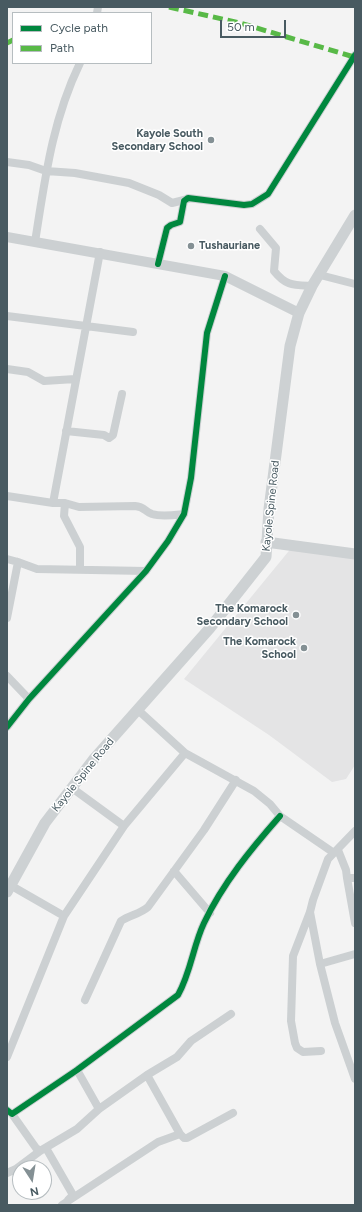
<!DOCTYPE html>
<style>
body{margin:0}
#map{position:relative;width:362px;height:1212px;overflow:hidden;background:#f3f3f3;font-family:Figtree,sans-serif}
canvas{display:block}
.frame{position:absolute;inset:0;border:8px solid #485a61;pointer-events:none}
.legend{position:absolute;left:12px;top:12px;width:140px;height:52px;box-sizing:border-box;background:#fff;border:1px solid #b6bdc0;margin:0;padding:5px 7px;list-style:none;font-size:12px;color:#485a61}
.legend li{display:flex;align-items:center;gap:8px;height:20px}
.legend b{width:20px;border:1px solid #b6bdc0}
.north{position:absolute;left:12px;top:1160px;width:40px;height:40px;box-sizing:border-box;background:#fff;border:1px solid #b6bdc0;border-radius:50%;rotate:168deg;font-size:11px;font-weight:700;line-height:16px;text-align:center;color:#485a61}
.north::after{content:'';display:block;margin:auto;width:14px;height:18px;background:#849094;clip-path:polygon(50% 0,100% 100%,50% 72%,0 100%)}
.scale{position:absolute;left:220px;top:20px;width:66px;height:18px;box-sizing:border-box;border:2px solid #485a61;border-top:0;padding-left:5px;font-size:12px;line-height:14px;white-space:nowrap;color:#485a61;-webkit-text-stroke:3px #fff;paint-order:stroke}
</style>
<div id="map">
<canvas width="362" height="1212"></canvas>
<div class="frame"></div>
<ul class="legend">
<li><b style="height:5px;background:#00873e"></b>Cycle path</li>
<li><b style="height:5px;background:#58b947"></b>Path</li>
</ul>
<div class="north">N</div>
<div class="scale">50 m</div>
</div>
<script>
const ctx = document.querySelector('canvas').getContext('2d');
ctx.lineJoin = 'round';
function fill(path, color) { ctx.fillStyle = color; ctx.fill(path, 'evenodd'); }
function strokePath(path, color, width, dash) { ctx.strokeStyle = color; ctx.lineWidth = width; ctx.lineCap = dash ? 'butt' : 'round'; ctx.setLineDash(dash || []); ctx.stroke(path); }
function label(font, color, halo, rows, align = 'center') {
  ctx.font = font + ' Figtree,sans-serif'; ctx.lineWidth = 3; ctx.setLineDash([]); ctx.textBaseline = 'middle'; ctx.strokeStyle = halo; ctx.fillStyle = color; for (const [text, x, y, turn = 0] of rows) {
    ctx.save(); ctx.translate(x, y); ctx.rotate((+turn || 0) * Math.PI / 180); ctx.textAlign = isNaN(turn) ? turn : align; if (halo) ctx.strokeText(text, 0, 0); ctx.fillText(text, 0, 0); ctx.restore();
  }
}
fill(new Path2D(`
 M297 541 355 550V765L346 779 332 782 269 735 184 679Z`), '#e4e4e5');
strokePath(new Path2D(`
 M97 13 98 7
 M7 162 29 165 46 171 75 173 129 183 159 195 172 203 188 199
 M260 229 276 248 274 271C286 286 293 285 312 286
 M35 242C45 179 52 121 80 63
 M158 264 167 228 171 225 180 222 184 201 188 198 244 205 252 204 268 194 355 55
 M320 275 355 284
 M7 316 133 332
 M7 369 28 372 44 381 75 379
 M66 431 104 435 109 438 113 435 122 394
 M7 496 53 503H65L79 507 135 506C145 507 144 511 152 514 162 517 174 515 184 514
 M53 503 100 252
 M65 503 64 516 80 547V569
 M7 559 18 562 7 618
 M18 562 37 569 146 571
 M7 676 29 699
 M138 710 185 753 254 791 270 804 280 816 334 853
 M7 727 29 699 146 571 168 541 184 514 191 478 207 333 225 276
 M72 788 124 826
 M338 850 346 870 347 878H355
 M174 871 210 913
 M347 878 355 923
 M310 912 320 964 335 1023 355 1079
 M64 916 124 826 185 753
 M320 964 355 954
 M85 1000 121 921C130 915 140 914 148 907L204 830 236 780
 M321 1051 303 1052 297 1048 295 1043 291 1021 293 956 310 912 313 900 328 859 355 831
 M7 1057 64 916 10 885
 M77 1070 99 1109
 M7 1110 12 1114 77 1070 178 995C191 972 193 946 204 923 223 883 251 849 280 816
 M12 1114 36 1148 40 1151 77 1129 99 1109 147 1075 177 1057 191 1041 231 1014
 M180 1134 184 1138H187L233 1113
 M46 1148 73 1195 68 1200
 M7 1173 16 1169 40 1151
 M62 1205 158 1142 180 1134 147 1075`), '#ccd0d2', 8);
strokePath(new Path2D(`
 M7 237 225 276 299 313`), '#ccd0d2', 10);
strokePath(new Path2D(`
 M266 542 355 554
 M7 892 45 823 93 760 210 628 266 557 269 509 290 346 299 313 312 286 355 215`), '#cdd1d3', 11);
strokePath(new Path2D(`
 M169 7 240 23 354 57
 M7 43 13 40`), '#58b947', 5, [10, 5]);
strokePath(new Path2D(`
 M158 264 167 228 171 225 180 222 184 201 188 198 244 205 252 204 268 194 355 55
 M7 727 29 699 146 571 168 541 184 514 191 478 207 333 225 276
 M7 1110 12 1114 77 1070 178 995C191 972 193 946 204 923 223 883 251 849 280 816`), '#00873e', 6);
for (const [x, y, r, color] of [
 [211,140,4,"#849094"],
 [191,246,4,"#849094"],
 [296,615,4,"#849094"],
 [304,648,4,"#849094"]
]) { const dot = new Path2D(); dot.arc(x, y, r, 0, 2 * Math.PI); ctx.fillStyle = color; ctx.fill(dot); strokePath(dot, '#fff', 1.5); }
label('bold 11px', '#485a61', '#fff', [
 ["Kayole South",203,134],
 ["Secondary School",203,147],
 ["Tushauriane",199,246,"left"],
 ["The Komarock",288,609],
 ["Secondary School",288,622],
 ["The Komarock",296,642],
 ["School",296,655]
], 'right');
label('11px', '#485a61', '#fff', [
 ["Kayole Spine Road",271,506,-84],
 ["Kayole Spine Road",83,775,-51]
]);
</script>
